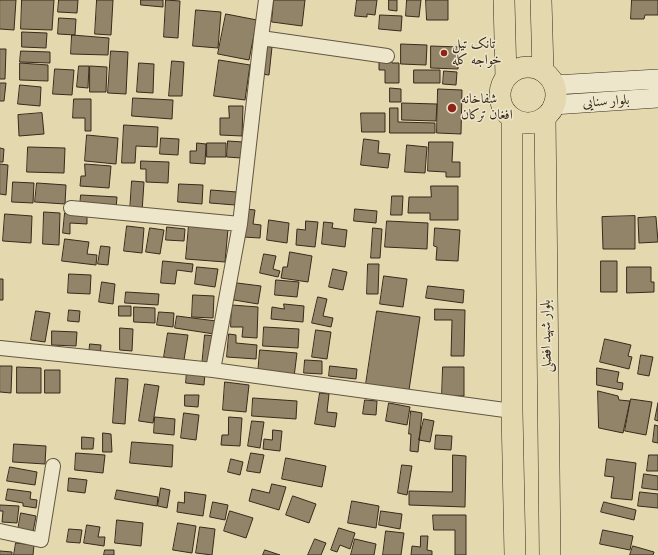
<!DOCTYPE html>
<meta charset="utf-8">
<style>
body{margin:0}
canvas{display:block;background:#e4d8af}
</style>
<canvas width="658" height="555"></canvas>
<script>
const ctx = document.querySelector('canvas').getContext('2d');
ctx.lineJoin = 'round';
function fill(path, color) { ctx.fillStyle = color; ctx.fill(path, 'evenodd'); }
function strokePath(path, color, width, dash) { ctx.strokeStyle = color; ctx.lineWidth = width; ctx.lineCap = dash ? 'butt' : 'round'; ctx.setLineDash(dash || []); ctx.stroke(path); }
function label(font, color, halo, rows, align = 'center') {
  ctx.font = font + ' "Libre Bodoni",Amiri,serif'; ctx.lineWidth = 3; ctx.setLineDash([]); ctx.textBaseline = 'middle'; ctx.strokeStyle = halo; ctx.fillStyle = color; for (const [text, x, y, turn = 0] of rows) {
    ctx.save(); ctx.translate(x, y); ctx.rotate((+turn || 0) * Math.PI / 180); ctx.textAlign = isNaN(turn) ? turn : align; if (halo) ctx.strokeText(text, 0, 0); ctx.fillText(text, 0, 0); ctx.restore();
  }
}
const building = new Path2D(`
 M0 0H16L14 30 0 29Z
 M22 0H54L52 30 21 29Z
 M59 0H78L77 13 58 12Z
 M97 0H113L111 35 95 34Z
 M141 0H163V7L141 5Z
 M166 0 180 1 178 38 164 37Z
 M274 0H305L302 26 272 22Z
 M357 0H377L375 15 367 14V17L355 16Z
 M389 0H397V11L389 10Z
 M407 0H421L419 17 406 16Z
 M426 0H448V20H427Z
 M632 0H658V15H645L644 19H631Z
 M196 10 221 12 218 48 193 46Z
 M226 14 257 20 249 60 218 54Z
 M380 15 402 16 401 31 379 29Z
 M59 18 76 19 75 35 58 34Z
 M22 32 47 33 46 48 22 47Z
 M72 35 109 38 108 55 71 54Z
 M401 44 427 45 426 65 401 64Z
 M264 46 272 47 269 75 261 74Z
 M431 46 459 47 458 69 431 68Z
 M0 49H6L5 79H0Z
 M21 51 50 52V63L20 62Z
 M111 51 128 52 126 94 108 93Z
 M391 59 392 63H399V83H385V70H379V60Z
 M219 60 250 65 245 100 214 96Z
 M172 61 184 62 182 96H169Z
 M20 63 48 65V81L20 80Z
 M139 63 154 64 153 93 137 92Z
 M79 66H89L88 88 77 87Z
 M90 66 107 67 106 92H90Z
 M55 69 74 70 72 95 53 94Z
 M414 70H440V83H414Z
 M444 71 457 72 456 85 443 84Z
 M0 83H6L4 101H0Z
 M20 85 41 87 40 106 18 104Z
 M390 88 401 89V102H390Z
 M438 89 462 90 461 134 437 133Z
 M133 98 173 100 172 119 132 116Z
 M74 99H91V131H85V118H73Z
 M402 103 437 104 436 121 402 120Z
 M229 106H243L242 136 220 135V118H229Z
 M390 108H398V122L435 123V133H390Z
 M42 113 44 134 19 136 18 115Z
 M361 113H385V132H362Z
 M124 125 158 127 157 147 136 146 135 163H122Z
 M87 135 118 138 116 164 85 161Z
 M161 138 179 139 178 155 160 154Z
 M364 139 379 141 378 153 390 154 388 168 361 165Z
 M228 141 243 142 241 158 227 157Z
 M429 142H453L452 162H460V177H446V172L428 171Z
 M197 143 206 144 205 164 190 163V151H196Z
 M207 143H226V157H207Z
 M407 145 427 147 425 173 405 172Z
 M28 147 65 148 64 173 27 172Z
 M0 148 4 149 3 162H0Z
 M141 161 169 162 168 183 146 182V169H141Z
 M0 164 8 165 6 195 0 194Z
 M85 164 111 166 109 188 80 186 81 176H85Z
 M132 181 144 182 142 212 130 211Z
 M13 182 34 183 33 203 12 202Z
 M37 183 66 185 65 204 35 202Z
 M179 184 203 185 202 204 178 202Z
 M431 186H458V220H430V213H408L409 197H431Z
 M211 190 237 192 235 205 210 203Z
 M81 195 117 197 116 209 80 207Z
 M392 196H403L402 215H391Z
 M246 209 255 210 253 224 261 225 260 238 243 237Z
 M355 209 377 211 376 223 354 221Z
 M44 212 60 213 59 245 43 244Z
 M65 213 87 215V224L70 223V234L63 233Z
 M5 214 32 216 31 243 3 241Z
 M635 216V249H603L602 217Z
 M656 217 658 242 639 243 638 218Z
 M269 220 289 223 287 243 267 240Z
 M306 221 318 222 315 247 296 245 297 229 305 230Z
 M387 221 428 223 427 249 385 247Z
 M324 222 333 223 332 228 347 230 345 247 322 244Z
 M189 225 228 229 225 262 186 259Z
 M127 226 144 228 142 253 124 251Z
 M167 227 185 229 184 241 166 240Z
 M150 228 164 230 160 254 146 252Z
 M373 228 382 229 380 258H371Z
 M435 228 460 230 458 261 436 260 437 247 434 246Z
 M65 239 89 242 87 254 97 255 96 265 62 261Z
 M101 246 110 247 108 265 98 264Z
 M290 252 312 256 308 282 281 278 283 267H287Z
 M264 254 276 256 273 269 280 271 278 277 260 273Z
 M163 261 193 264 192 272 177 270 175 284 161 283Z
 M601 261H617V292H601Z
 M368 264H379L378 294H367Z
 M197 267 218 269 215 287 195 284Z
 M627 267H651V282H654V292L627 293Z
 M333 269 347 272 343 290 329 287Z
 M69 274 91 275 90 294 68 293Z
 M384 276 407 279 403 307 380 304Z
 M0 279H3V300H0Z
 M276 280 299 282 297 297 275 295Z
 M102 282 115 284 113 304 99 302Z
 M237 283 261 286 258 304 234 300Z
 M428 286 464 290 463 303 426 298Z
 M126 292 159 294 158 305 125 303Z
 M193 295 214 296 213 318 192 317Z
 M318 297 327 299 323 316 333 318 331 327 312 323Z
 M284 304 304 306 303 322 271 319 272 307 284 309Z
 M232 305 258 307 257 338 242 337 243 327H231Z
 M119 306H131V316H119Z
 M134 307 155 308V323L134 322Z
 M435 309 465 310 464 356H451L452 320H435Z
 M69 310 80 311 79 322 68 321Z
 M36 311 50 313 45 342 31 340Z
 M377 311 420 317 409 390 366 384Z
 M159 312 174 313 173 327 157 325Z
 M177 316 216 321 214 334 175 328Z
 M264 327 299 329 298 348 263 346Z
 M120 328 133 329 132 351 120 350Z
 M316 330 331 332 327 359 312 357Z
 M52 331 77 332 76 346 52 345Z
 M168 333 188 335 184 360 164 357Z
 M229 334 236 335V343L257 345 256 359 227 357Z
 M205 335 215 336 210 368 202 366Z
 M605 339 631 345 628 356 632 357 629 369 600 362Z
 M90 344 101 345 100 357 89 356Z
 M260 350 297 353 294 377 258 374Z
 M641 355 653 357 649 376 638 374Z
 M305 360 322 361V374L304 373Z
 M0 366H12L11 393 0 392Z
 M330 366 357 369 356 379 329 376Z
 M17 367 41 368V393H17Z
 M443 367H464V396H442Z
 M597 368 619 372 617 382 623 383 622 390 597 385Z
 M45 370H60V393H45Z
 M187 371 205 373 204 385 186 383Z
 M116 378 128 379 125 424 113 423Z
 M225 382 249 385 246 412 223 410Z
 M145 384 159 386 153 423 139 421Z
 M598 391 618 396 619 400 630 401 623 433 599 428Z
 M320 393 329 394 327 412 337 413 335 427 315 424Z
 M185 395H199L198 407 185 406Z
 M253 398 297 401 296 419 252 416Z
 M631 399 652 402 646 435 625 431Z
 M365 400 377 401 376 415 363 414Z
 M389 403 410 407 407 425 386 421Z
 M658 403V421L655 420Z
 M411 411 422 413 418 452 410 451 411 434H409Z
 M184 413 199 415 196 440 181 438Z
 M155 417 175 419 174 435 154 433Z
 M229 417 242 418 240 446 221 445 222 435H228Z
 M424 419 434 421 430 442 419 440Z
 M252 421 264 422 260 448 248 446Z
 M655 425 658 426V443L653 442Z
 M273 430 282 431 280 451 263 449 264 439 272 440Z
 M103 433 111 434 112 452H103Z
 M436 435 452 436 451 450 435 449Z
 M82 437 94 438 93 449H82Z
 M132 442 173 445 172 467 130 463Z
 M14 444 46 446 45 464 13 462Z
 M76 453 105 455 103 473 75 470Z
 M251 453 264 455 260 473 247 471Z
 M453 455 466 456 465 507 409 505V491L452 492Z
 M649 455H658V471H647Z
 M286 458 326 466 322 487 282 479Z
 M231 459 243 462 240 475 228 472Z
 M607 459 636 463 632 500 611 498 614 477 605 476Z
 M402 465 412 466 407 495 398 493Z
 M10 467 37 472 35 485 7 481Z
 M644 474 658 476V490L642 488Z
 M69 478 87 480 85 493 68 491Z
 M272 484 286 487 279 510 249 501 252 489 269 493Z
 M161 488 170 490 167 508 158 506Z
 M8 489 31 492 30 499 37 500 36 508 23 506V503L6 500Z
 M117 490 158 497 157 506 115 499Z
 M185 492 206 495 203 516 177 512 178 502 184 503Z
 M640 492 658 494V508L638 506Z
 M293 496 316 504 309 523 286 515Z
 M352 501 379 506 376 528 348 523Z
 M213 502 228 505 225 520 210 517Z
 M604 502 636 510 634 520 601 512Z
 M0 505 19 506 17 523 2 522 3 511H0Z
 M230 511 253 518 246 538 224 531Z
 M381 511 402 514 400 529 379 525Z
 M21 513 36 516 33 532 18 530Z
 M433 515H466V555H455V530H434Z
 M117 520 143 523 141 546 115 543Z
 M178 523 196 526 192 553 173 550Z
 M87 525 100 527 98 537H105L104 546 84 543Z
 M200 527 215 529 212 555 196 553Z
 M339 528 355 533 350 549 340 545 337 552 331 550Z
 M69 529 82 530 80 543 67 542Z
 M603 530 633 536 630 550 600 544Z
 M386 531 404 533 401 555H383Z
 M421 536H428L427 550 432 551V555H411L412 546 420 547Z
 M315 539 326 543 321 555H308Z
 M355 539 376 544 374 555H351Z
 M16 543 34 545 33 555H14Z
 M633 546 654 552 653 555H630Z
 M105 550H114V555H104Z
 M265 550 280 555H263Z
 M0 551 12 552V555H0Z`);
fill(building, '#928468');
strokePath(building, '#392a1c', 1);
const minor = new Path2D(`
 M261 38 387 56
 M71 208 240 224
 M0 348 213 370 512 411
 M213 370 240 224 261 38 266 0
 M0 531 41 540 53 466`);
const secondary = new Path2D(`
 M554 85 658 79
 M553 105 658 98`);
const primary = new Path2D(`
 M504 0 506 78
 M541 0 543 71
 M500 95a28 28 0 1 1 56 0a28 28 0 1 1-56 0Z
 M545 117 550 555
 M512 118V411L515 555`);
strokePath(minor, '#645641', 16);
strokePath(secondary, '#392a1c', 20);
strokePath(primary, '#392a1c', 22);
strokePath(minor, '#ede6cb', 14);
strokePath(secondary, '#ede6cb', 19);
strokePath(primary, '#e4d8af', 21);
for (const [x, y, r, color] of [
 [444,53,4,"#8f2418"],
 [452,108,5,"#8f2418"]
]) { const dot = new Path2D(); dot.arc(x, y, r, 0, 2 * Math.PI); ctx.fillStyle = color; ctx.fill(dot); strokePath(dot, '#ede6cb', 1.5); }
label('14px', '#392a1c', '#ede6cb', [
 ["تانک تیل",452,45],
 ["خواجه کله",452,61],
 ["شفاخانه",461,100],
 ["افغان ترکان",461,116]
], 'left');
label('14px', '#392a1c', '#ede6cb', [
 ["بلوار سنایی",606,102,-4],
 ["بلوار شهید افضلی",547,336,-91]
]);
</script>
